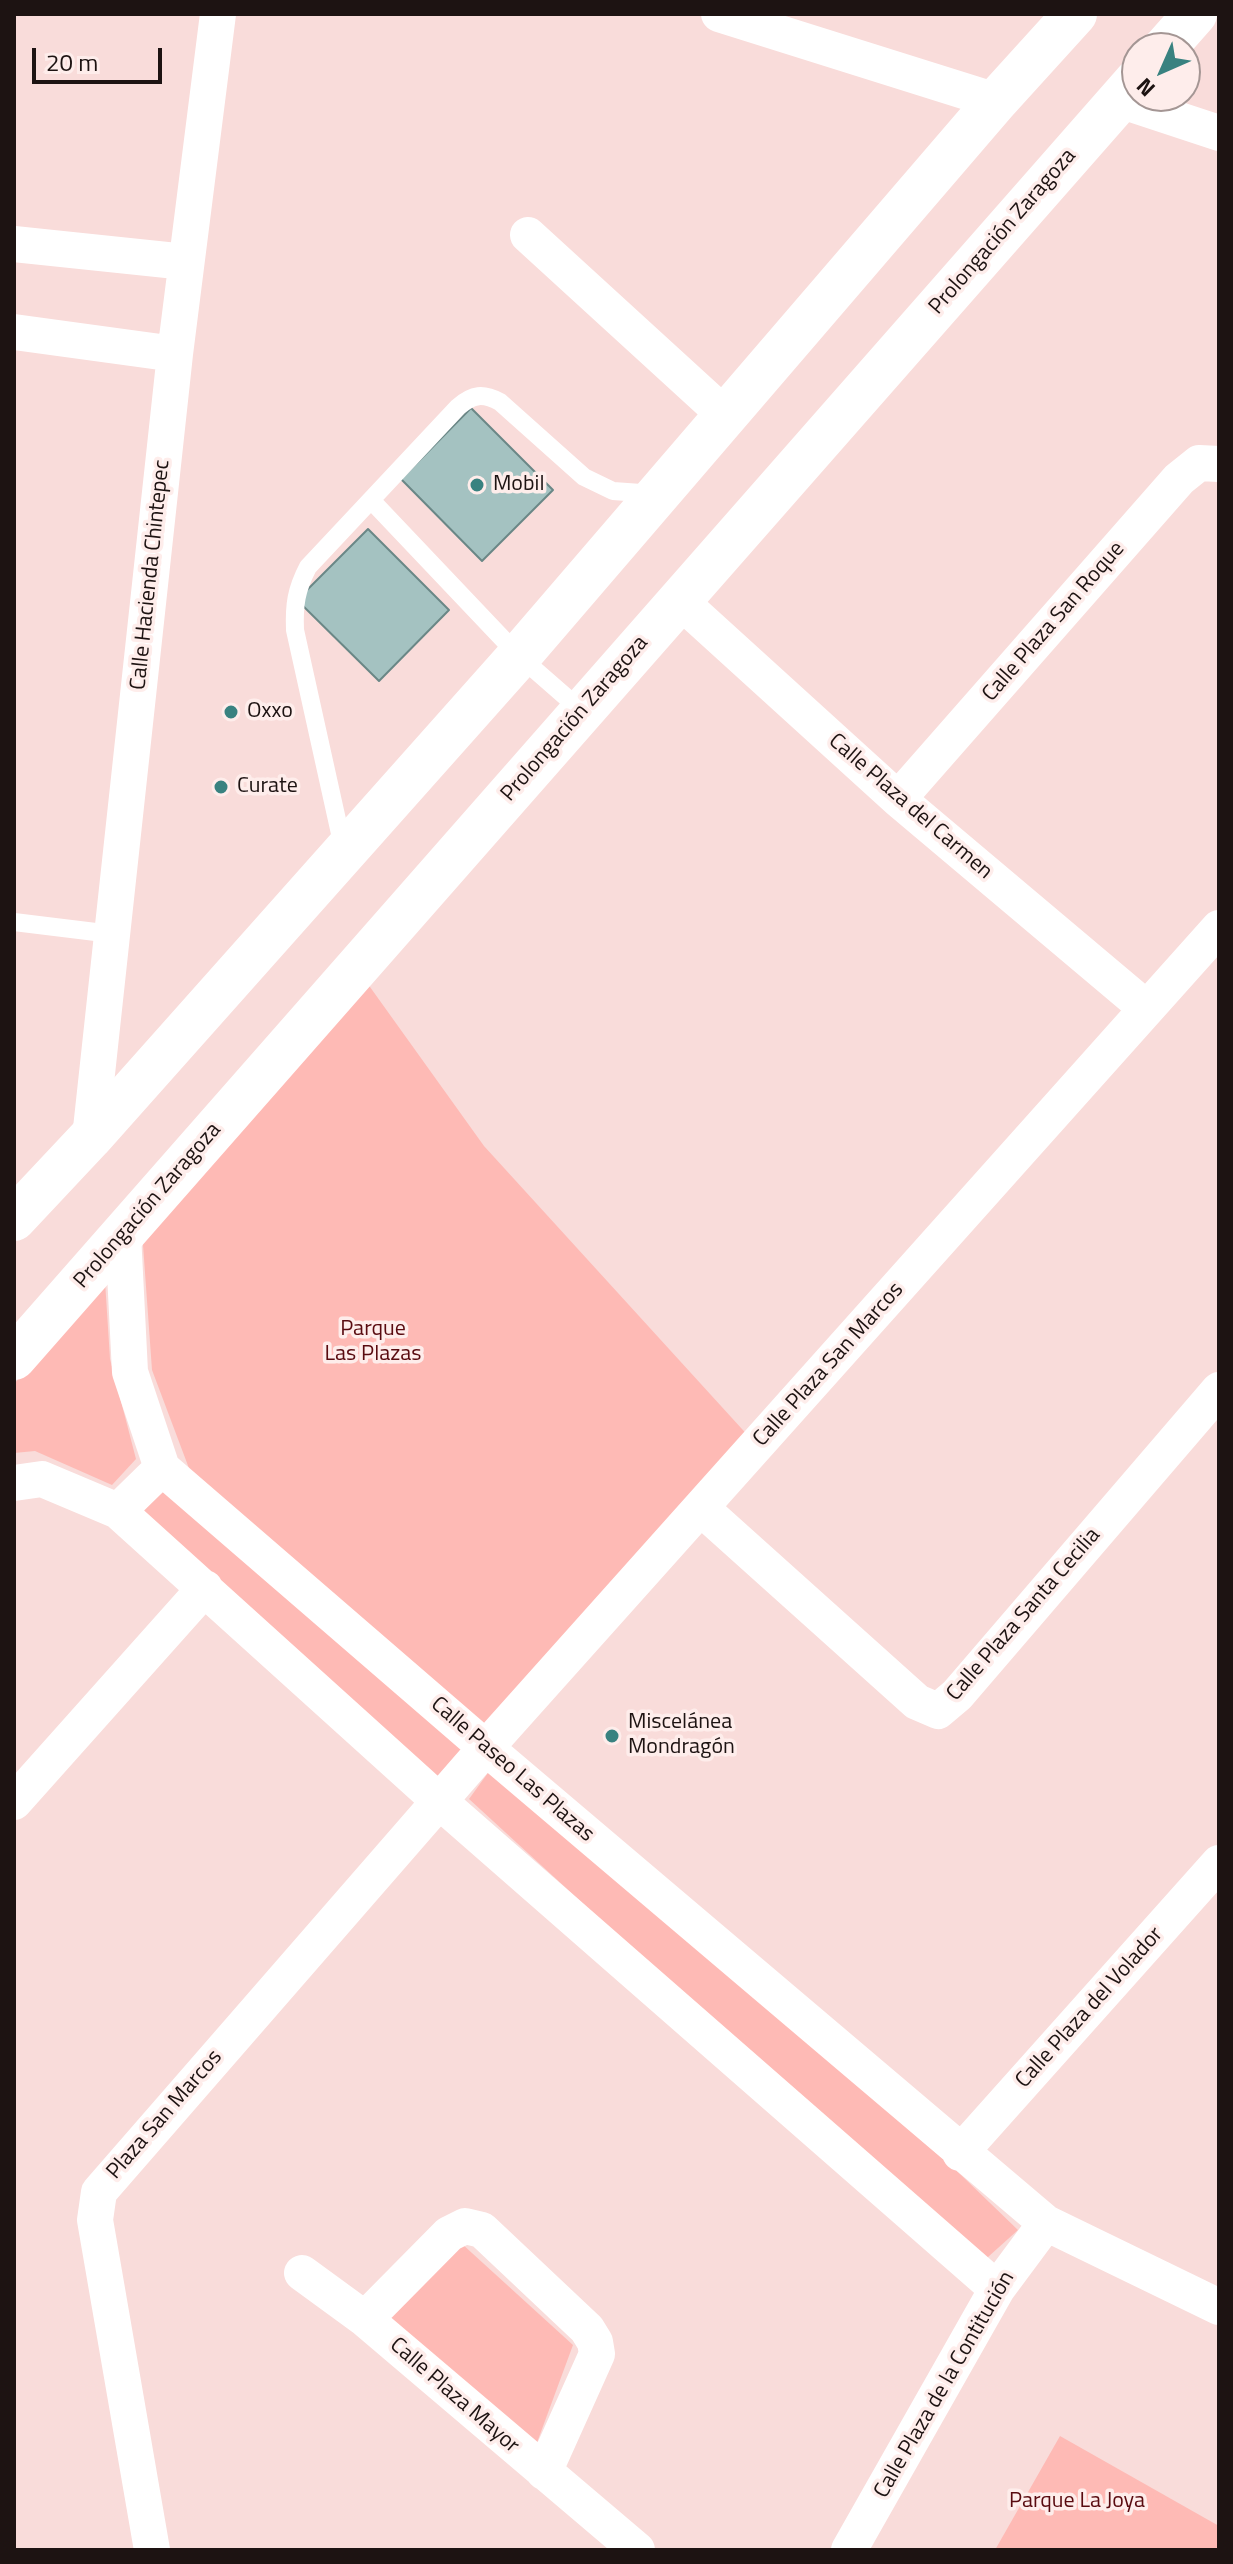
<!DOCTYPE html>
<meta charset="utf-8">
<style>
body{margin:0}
#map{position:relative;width:1233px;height:2564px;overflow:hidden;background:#f9dcda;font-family:"Titillium Web",sans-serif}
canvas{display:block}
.frame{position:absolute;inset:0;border:16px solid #1d1312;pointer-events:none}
.north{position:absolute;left:1121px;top:32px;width:80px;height:80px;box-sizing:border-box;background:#feedeb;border:2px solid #a49694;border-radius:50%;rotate:225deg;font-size:22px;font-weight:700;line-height:32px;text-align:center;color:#1d1312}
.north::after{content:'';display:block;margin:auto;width:28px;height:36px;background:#398280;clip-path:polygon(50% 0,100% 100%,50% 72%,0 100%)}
.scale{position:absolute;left:32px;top:48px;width:130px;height:36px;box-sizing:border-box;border:4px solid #1d1312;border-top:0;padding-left:10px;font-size:24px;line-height:28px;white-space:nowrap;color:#1d1312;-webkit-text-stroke:6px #feedeb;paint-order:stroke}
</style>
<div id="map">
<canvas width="1233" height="2564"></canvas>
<div class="frame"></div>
<div class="north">N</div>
<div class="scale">20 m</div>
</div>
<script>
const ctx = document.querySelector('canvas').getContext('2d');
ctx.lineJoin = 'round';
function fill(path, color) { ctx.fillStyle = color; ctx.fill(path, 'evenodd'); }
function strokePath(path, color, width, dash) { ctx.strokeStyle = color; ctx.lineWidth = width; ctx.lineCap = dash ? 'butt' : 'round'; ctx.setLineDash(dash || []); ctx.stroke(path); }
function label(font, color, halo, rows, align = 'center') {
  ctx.font = font + ' "Titillium Web",sans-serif'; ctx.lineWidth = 7; ctx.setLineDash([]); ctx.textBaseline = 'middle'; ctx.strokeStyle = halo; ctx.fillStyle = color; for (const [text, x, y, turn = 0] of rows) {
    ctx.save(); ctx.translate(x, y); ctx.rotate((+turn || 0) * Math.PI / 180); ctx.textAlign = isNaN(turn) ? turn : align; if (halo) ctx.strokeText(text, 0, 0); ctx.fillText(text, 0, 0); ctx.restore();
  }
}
fill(new Path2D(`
 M365 980 484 1146 752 1440 493 1734 190 1471 152 1370 142 1231Z
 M105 1281 110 1359 136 1459 112 1485 35 1451 14 1453V1384Z
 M163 1484 477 1748 438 1792 138 1512Z
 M493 1766 960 2174 1018 2230 978 2266 469 1799Z
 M461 2243 573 2345 535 2448 387 2318Z
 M1060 2436 1219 2526V2550H995Z`), '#febab5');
const building = new Path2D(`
 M471 408 553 490 482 561 401 479Z
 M368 529 449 610 379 681 297 600Z`);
fill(building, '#a4c2c1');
strokePath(building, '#6a8786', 2);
strokePath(new Path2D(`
 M371 500 519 656 582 711
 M343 847 295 630C294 605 296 590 308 567L458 407C473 394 483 393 500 402L584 477 613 491 655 494
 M14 922 112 934`), '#fff', 18);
strokePath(new Path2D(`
 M719 14 996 101
 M1119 100 1219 133
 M528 235 726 416
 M14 244 186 262
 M14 332 175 354
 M679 600 898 799 1146 1008
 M898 799 1179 479 1199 463 1219 464
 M90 1138 175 354 218 14
 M123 1234 130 1372 162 1468 486 1748 1046 2223 1219 2307
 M14 1483 42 1479 118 1511 439 1801 997 2289
 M702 1509 917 1702 938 1711 957 1695 1219 1390
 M118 1511 162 1468
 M14 1802 205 1588
 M960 2153 1219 1863
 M302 2273 365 2319 637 2550
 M365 2319 449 2234 465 2226 482 2230 587 2329 595 2342 597 2354 544 2472
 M152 2550 95 2220 99 2192 482 1752 1219 928
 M849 2550 997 2289 1046 2223`), '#fff', 36);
strokePath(new Path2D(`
 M1165 48 1195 14
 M14 1219 90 1138 519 656 996 101 1075 14
 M14 1358 1137 80`), '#fff', 44);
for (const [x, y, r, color] of [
 [477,485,8,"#398280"],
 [231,712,8,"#398280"],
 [221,787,8,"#398280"],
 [612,1736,8,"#398280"]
]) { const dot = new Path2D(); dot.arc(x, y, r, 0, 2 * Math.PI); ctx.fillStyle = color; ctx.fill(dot); strokePath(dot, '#feedeb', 3); }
label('22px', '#1d1312', '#feedeb', [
 ["Prolongación Zaragoza",1003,232,-49],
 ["Calle Hacienda Chintepec",151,575,-84],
 ["Calle Plaza San Roque",1054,622,-49],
 ["Prolongación Zaragoza",575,719,-49],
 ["Calle Plaza del Carmen",910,807,41],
 ["Prolongación Zaragoza",148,1206,-49],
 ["Calle Plaza San Marcos",829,1365,-48],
 ["Calle Plaza Santa Cecilia",1024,1615,-49],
 ["Calle Paseo Las Plazas",512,1770,41],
 ["Calle Plaza del Volador",1090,2008,-48],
 ["Plaza San Marcos",165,2115,-49],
 ["Calle Plaza de la Contitución",945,2385,-60],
 ["Calle Plaza Mayor",454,2396,41]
]);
label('22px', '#1d1312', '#feedeb', [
 ["Mobil",493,485],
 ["Oxxo",247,712],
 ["Curate",237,787],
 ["Miscelánea",628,1723],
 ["Mondragón",628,1748]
], 'left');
label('22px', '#590b10', '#feedeb', [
 ["Parque",373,1330],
 ["Las Plazas",373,1355],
 ["Parque La Joya",1077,2502]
]);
</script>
